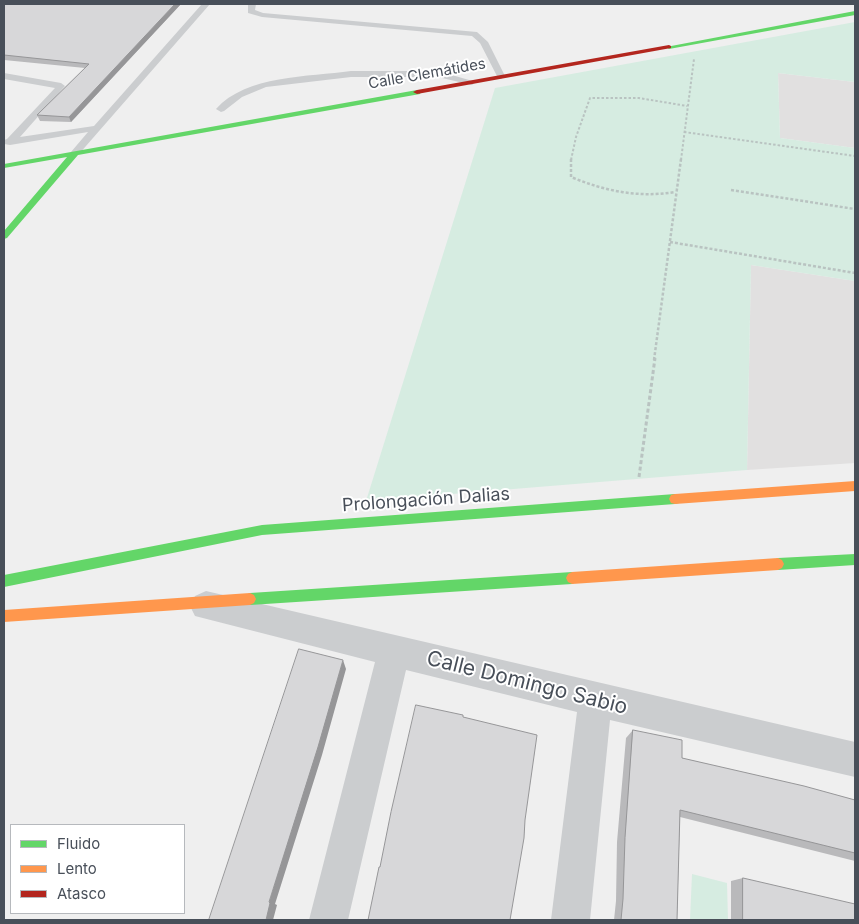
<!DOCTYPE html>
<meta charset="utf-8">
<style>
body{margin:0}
#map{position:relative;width:859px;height:924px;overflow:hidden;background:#efefef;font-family:Inter,sans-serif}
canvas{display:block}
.frame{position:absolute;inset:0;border:5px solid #484f59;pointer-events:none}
.legend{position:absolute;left:10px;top:824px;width:175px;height:90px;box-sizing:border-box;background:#fff;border:1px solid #b6b9bd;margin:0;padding:6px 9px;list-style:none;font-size:15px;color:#484f59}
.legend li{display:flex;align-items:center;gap:10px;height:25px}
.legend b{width:25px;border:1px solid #b6b9bd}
</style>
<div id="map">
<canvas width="859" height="924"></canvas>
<div class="frame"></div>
<ul class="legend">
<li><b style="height:6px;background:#63d668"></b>Fluido</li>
<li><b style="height:6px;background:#ff974d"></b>Lento</li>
<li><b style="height:6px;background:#b3261e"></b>Atasco</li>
</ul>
</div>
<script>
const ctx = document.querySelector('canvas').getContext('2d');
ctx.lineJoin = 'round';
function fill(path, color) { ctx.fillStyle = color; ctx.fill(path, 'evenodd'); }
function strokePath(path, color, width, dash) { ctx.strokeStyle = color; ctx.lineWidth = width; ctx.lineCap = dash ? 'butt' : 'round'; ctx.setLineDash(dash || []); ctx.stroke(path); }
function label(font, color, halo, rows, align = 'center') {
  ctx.font = font + ' Inter,sans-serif'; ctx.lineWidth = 4; ctx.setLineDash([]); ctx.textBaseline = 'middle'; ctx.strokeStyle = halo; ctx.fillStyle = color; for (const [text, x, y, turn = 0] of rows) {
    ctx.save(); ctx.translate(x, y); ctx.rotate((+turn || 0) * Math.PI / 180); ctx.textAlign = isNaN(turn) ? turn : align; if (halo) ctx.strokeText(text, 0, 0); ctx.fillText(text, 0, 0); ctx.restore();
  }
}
fill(new Path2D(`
 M778 73 855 82V148L780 138Z
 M751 265 855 281V463L747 470Z`), '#e1e0e0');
fill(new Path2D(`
 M855 22V82L778 73 780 138 855 148V281L751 265 747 470 366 501 495 88Z
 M692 874 727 883 728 920H690Z`), '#d6ece1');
strokePath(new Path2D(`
 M684 132 855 156
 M571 160 576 137 590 98H639L687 106
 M681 160 694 59`), '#b9c3c1', 2, [2.5, 2]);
strokePath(new Path2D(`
 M571 159V177C605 191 638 198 675 192
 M731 190 855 209
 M670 242 855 273
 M654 360 681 159`), '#b9c3c1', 2.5, [3, 2]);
strokePath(new Path2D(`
 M639 477 655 358`), '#b9c3c1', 3, [4, 2.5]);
fill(new Path2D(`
 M202 4H210L79 154 76 155 71 152 88 132 10 145 4 144V140L7 139 55 88 4 79V73L61 83 65 86 20 137 94 126Z
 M248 4H256L255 10 263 13 477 32 488 42 505 76 501 79 498 78 480 43 472 36 262 17 248 13Z
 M351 71H438L476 82 472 85 438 77H351L266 87 242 97 224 111 221 112 216 109C246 75 309 77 351 71Z`), '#cbcdcf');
fill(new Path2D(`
 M206 591 855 742V777L610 720 590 920H551L577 712 406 670 348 920H309L375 662 195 616 190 606 195 596Z`), '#cbcdcf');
fill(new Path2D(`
 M855 11V15L669 49 666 47Z
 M417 90 421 92 420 94 78 155 7 238 4 239V231L67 157 4 168V164Z
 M675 494 679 495 681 499 679 503 675 504 262 535 4 587V575L262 525Z
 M855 554V565L778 570 774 568 772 564 774 560 778 558Z
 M572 572 576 574 578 578 576 582 572 584 250 605 246 603 244 599 246 595 250 593Z`), '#63d668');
fill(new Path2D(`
 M855 481V491L675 504 671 503 669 499 671 495 675 494Z
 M778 558 782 560 784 564 782 568 778 570 572 584 568 582 566 578 568 574 572 572Z
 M250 593 254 595 256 599 254 603 250 605 4 622V610Z`), '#ff974d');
fill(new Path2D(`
 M669 45 671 46V48L417 94 413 92 417 90Z`), '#b3261e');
fill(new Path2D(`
 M4 4H181L71 122 40 121 37 115 85 68 4 60Z
 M633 730 682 758 855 800V861L680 817 677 920H614L616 901 617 842 626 738Z
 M743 878 855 920H731V881Z`), '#b9b9bb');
fill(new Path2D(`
 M175 4H181L71 122 69 117Z
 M343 660 346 669 322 755 275 904 277 905 273 920H266L269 902Z`), '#969698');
const building = new Path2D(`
 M4 4H175L69 117 37 115 89 64 4 55Z
 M299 649 343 660 318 747 269 902 270 903 266 920H209Z
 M416 705 463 715V717L537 735 525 820 524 838 510 920H368L379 867H380L391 812Z
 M633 730 682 740V758L804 786 855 800V853L680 810 677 920H621L623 899 625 838Z
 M743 878 855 904V920H743Z`);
fill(building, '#d7d7d9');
strokePath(building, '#969698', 1);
label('15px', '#484f59', '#fff', [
 ["Calle Clemátides",427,74,-10]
]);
label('18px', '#484f59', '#fff', [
 ["Prolongación Dalias",426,500,-4]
]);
label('21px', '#484f59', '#fff', [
 ["Calle Domingo Sabio",527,683,14]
]);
</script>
